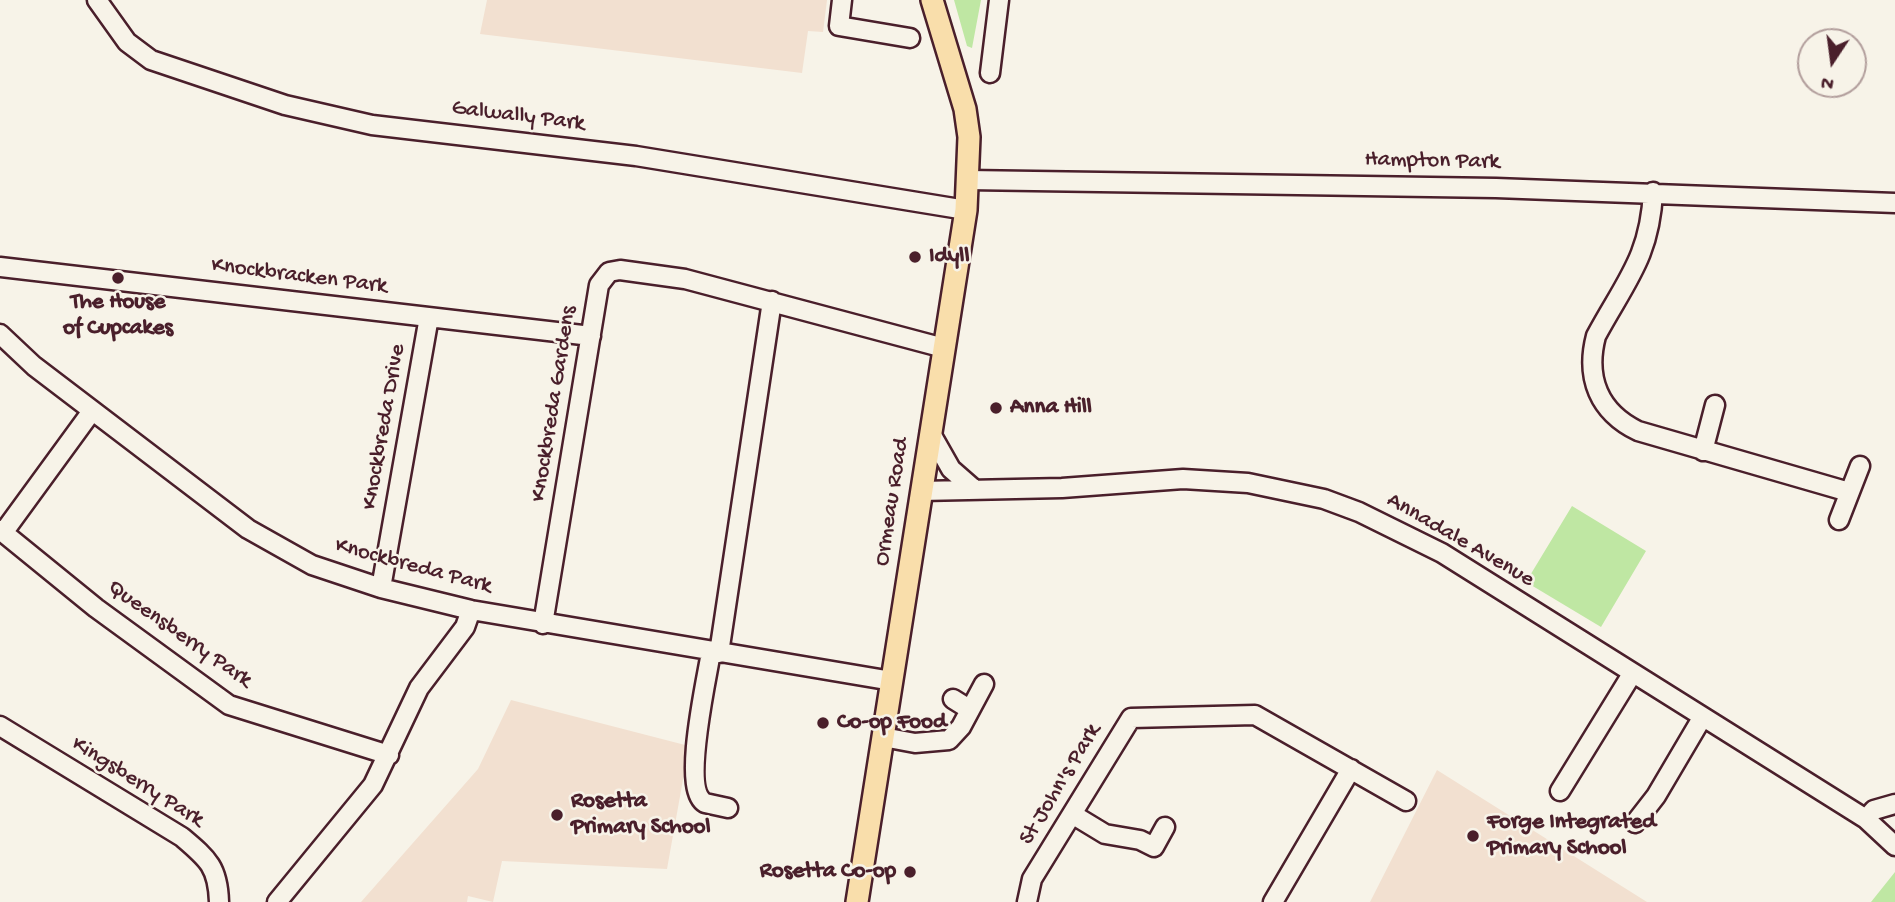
<!DOCTYPE html>
<style>
body{margin:0}
#map{position:relative;width:1895px;height:902px;overflow:hidden;background:#f7f3e8;font-family:"Gochi Hand",sans-serif}
canvas{display:block}
.north{position:absolute;left:1797px;top:28px;width:70px;height:70px;box-sizing:border-box;background:#f7f3e8;border:2px solid #b29e9c;border-radius:50%;rotate:193deg;font-size:19px;font-weight:700;line-height:28px;text-align:center;color:#4a1f2b}
.north::after{content:'';display:block;margin:auto;width:24px;height:32px;background:#4a1f2b;clip-path:polygon(50% 0,100% 100%,50% 72%,0 100%)}
</style>
<div id="map">
<canvas width="1895" height="902"></canvas>
<div class="north">N</div>
</div>
<script>
const ctx = document.querySelector('canvas').getContext('2d');
ctx.lineJoin = 'round';
function fill(path, color) { ctx.fillStyle = color; ctx.fill(path, 'evenodd'); }
function strokePath(path, color, width, dash) { ctx.strokeStyle = color; ctx.lineWidth = width; ctx.lineCap = dash ? 'butt' : 'round'; ctx.setLineDash(dash || []); ctx.stroke(path); }
function label(font, color, halo, rows, align = 'center') {
  ctx.font = font + ' "Gochi Hand",sans-serif'; ctx.lineWidth = 5; ctx.setLineDash([]); ctx.textBaseline = 'middle'; ctx.strokeStyle = halo; ctx.fillStyle = color; for (const [text, x, y, turn = 0] of rows) {
    ctx.save(); ctx.translate(x, y); ctx.rotate((+turn || 0) * Math.PI / 180); ctx.textAlign = isNaN(turn) ? turn : align; if (halo) ctx.strokeText(text, 0, 0); ctx.fillText(text, 0, 0); ctx.restore();
  }
}
fill(new Path2D(`
 M487 0H827L823 32 808 31 802 73 480 34Z
 M511 700 689 746 667 869 502 861 493 902 468 896 467 902H361L478 769Z
 M1437 770 1647 902H1370Z`), '#f2e0d0');
fill(new Path2D(`
 M954 0H981L972 48 967 46Z
 M1572 506 1646 551 1601 627 1526 582Z
 M1895 872V902H1871Z`), '#bfe7a3');
const minor = new Path2D(`
 M97 0 127 42 151 60 285 105 372 125 636 156 966 210
 M842 0 839 26 910 38
 M990 73 999 0
 M968 180 1496 188 1895 203
 M1653 192C1650 257 1625 282 1596 336 1585 378 1599 412 1638 431L1849 492
 M0 267 591 336
 M0 334 34 366 248 529 312 565 381 588 471 610 892 681
 M930 432 951 469 975 490
 M1703 451 1715 405
 M921 491 1062 488 1183 479 1248 483 1324 499 1359 512 1442 553 1866 819 1895 846
 M1839 520 1860 466
 M0 530 96 608 229 705 389 755
 M3 533 92 411
 M381 588 429 317
 M543 624 599 285 609 272 620 270 685 279 944 348
 M711 652C707 678 681 789 705 803L728 808
 M719 653 772 301
 M953 699 969 709
 M0 726 182 837C208 859 218 867 219 902
 M883 737 915 743 949 740 961 727 984 684
 M1560 791 1632 674
 M1072 814 1105 834 1140 840 1154 847 1165 827
 M1866 819 1874 810 1895 804
 M1635 823 1656 796 1702 718
 M277 902 373 785 419 688 465 627 471 610
 M1027 902 1032 879 1131 718 1255 715 1406 801
 M1273 902 1351 769`);
const major = new Path2D(`
 M857 902 966 210 969 137 965 109 932 0`);
strokePath(minor, '#4a1f2b', 23);
strokePath(major, '#4a1f2b', 26);
strokePath(minor, '#f7f3e8', 18);
strokePath(major, '#f9deab', 21);
for (const [x, y, r, color] of [
 [915,257,7,"#4a1f2b"],
 [118,278,7,"#4a1f2b"],
 [996,408,7,"#4a1f2b"],
 [823,723,7,"#4a1f2b"],
 [557,815,7,"#4a1f2b"],
 [1473,836,7,"#4a1f2b"],
 [910,872,7,"#4a1f2b"]
]) { const dot = new Path2D(); dot.arc(x, y, r, 0, 2 * Math.PI); ctx.fillStyle = color; ctx.fill(dot); strokePath(dot, '#f7f3e8', 2.5); }
label('23px', '#4a1f2b', '#f7f3e8', [
 ["Galwally Park",518,117,7],
 ["Hampton Park",1432,162,1],
 ["Knockbracken Park",299,277,7],
 ["Knockbreda Gardens",555,404,-81],
 ["Knockbreda Drive",385,427,-80],
 ["Ormeau Road",893,502,-81],
 ["Annadale Avenue",1460,541,30],
 ["Knockbreda Park",413,567,15],
 ["Queensberry Park",179,635,35],
 ["Kingsberry Park",137,783,32],
 ["St John's Park",1061,785,-59]
]);
label('bold 23px', '#4a1f2b', '#f7f3e8', [
 ["Idyll",929,257],
 ["The House",118,303,"center"],
 ["of Cupcakes",118,329,"center"],
 ["Anna Hill",1010,408],
 ["Co-op Food",837,723],
 ["Rosetta",571,802],
 ["Primary School",571,828],
 ["Forge Integrated",1487,823],
 ["Primary School",1487,849],
 ["Rosetta Co-op",896,872,"right"]
], 'left');
</script>
